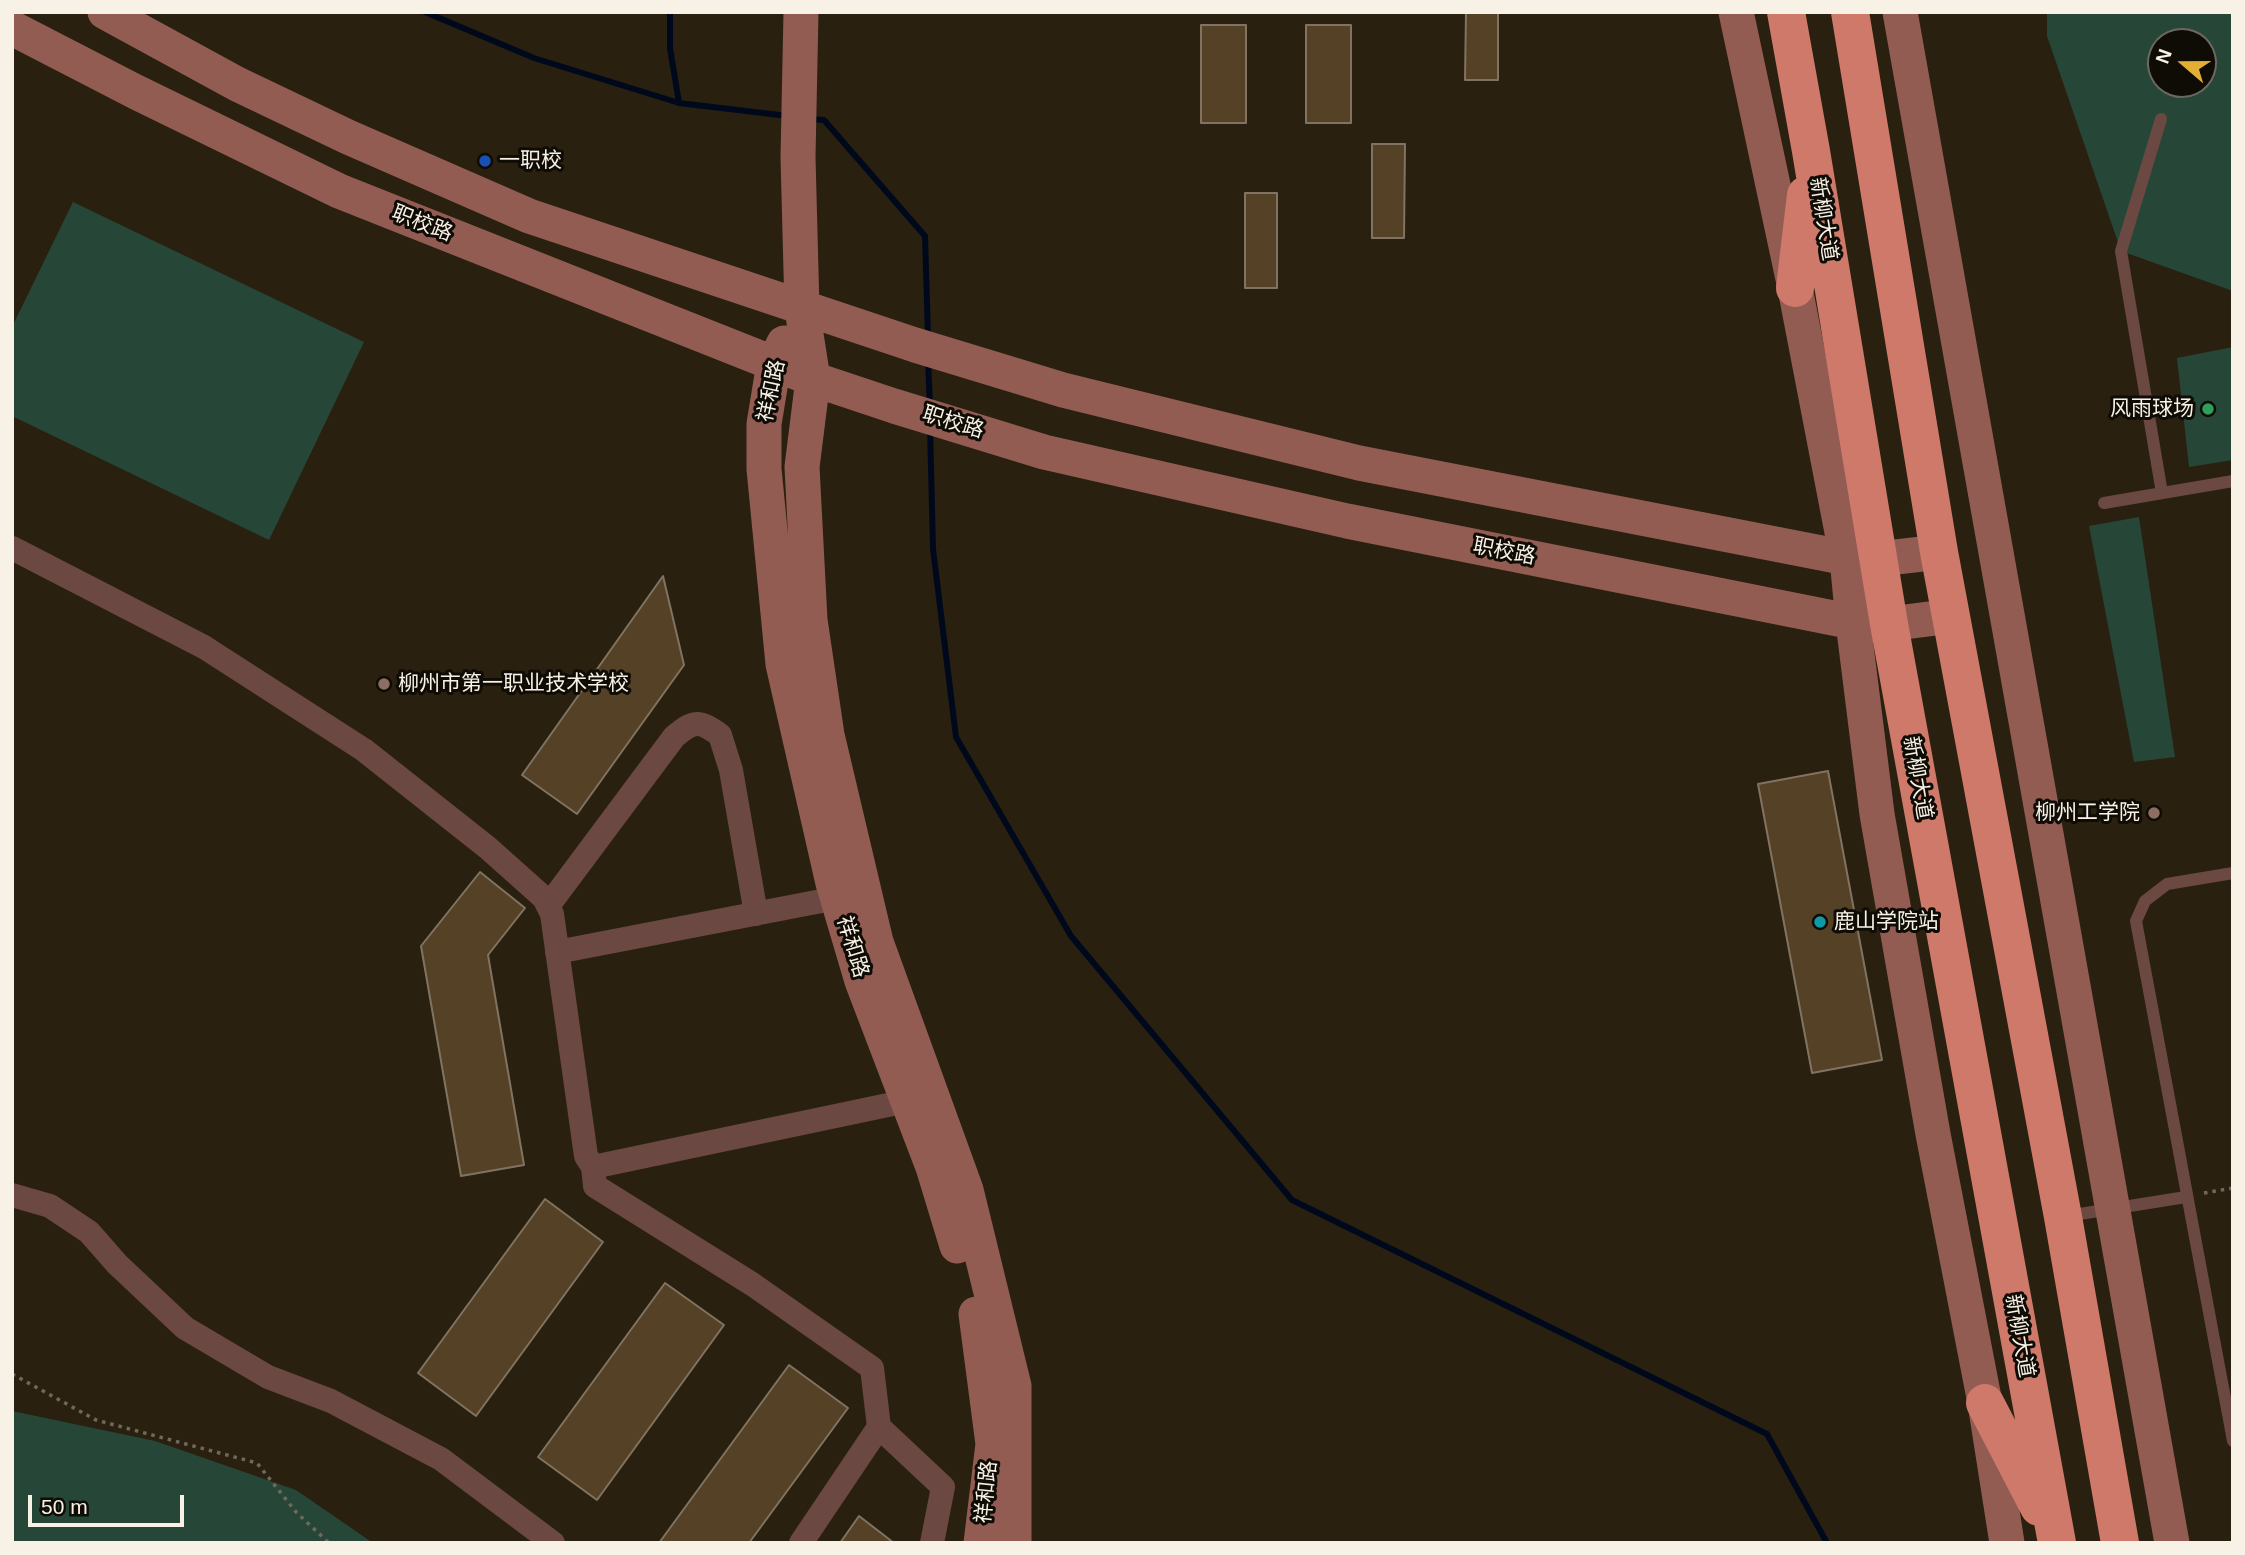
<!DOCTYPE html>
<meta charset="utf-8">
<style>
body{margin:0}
#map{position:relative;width:2245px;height:1555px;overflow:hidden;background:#292010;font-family:Helvetica,sans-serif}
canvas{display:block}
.frame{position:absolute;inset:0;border:14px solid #f7f1e6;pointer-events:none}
.north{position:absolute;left:2147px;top:28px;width:70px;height:70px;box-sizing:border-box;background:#0f0b05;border:2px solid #6c675f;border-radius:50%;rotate:290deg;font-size:19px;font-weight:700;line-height:28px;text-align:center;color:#f7f1e6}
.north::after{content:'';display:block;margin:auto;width:24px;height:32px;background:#e3ae35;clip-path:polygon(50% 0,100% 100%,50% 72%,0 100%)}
.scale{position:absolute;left:28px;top:1495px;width:156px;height:32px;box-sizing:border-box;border:4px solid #f7f1e6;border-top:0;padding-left:9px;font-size:21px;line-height:24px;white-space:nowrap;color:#f7f1e6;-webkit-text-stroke:5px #0f0b05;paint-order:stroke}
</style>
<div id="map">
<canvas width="2245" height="1555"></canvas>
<div class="frame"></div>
<div class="north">N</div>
<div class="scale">50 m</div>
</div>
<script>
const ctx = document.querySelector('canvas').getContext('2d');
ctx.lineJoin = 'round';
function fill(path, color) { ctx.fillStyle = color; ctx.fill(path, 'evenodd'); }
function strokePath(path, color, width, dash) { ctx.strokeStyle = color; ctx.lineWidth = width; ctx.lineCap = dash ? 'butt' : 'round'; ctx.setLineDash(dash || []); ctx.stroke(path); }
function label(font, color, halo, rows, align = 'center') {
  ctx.font = font + ' Helvetica,"Noto Sans SC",sans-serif'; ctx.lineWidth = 6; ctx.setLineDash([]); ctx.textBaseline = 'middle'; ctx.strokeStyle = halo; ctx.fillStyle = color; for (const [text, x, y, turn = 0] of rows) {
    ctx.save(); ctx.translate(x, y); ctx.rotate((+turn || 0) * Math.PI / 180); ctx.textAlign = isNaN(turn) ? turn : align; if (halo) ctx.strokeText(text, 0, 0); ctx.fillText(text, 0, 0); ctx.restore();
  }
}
fill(new Path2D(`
 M2047 12H2233V291L2121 251 2047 36ZM2161 42H2203V84H2161Z
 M73 202 364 342 269 540 12 416V327Z
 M2233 347V460L2189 467 2177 358Z
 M2139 517 2175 757 2134 762 2089 526Z
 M12 1411 155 1441 296 1490 373 1543H12Z`), '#264738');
strokePath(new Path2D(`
 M425 12 534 58 679 103 788 116
 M670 12V48L679 103
 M809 119 824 120 925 236 928 336
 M928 361 930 406
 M930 427 933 549 956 737 1071 936 1292 1200 1767 1434 1827 1543`), '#00091c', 6);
const building = new Path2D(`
 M1466 12H1498V80H1465Z
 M1201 25H1246V123H1201Z
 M1306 25H1351V123H1306Z
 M1372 144H1405L1404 238H1372Z
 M1245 193H1277V288H1245Z
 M663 576 684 665 577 814 522 775Z
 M1828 771 1882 1060 1812 1073 1758 784Z
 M480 872 525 908 488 955 524 1165 461 1176 421 946Z
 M545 1199 603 1242 476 1416 418 1373Z
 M665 1283 724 1325 597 1500 538 1457Z
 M789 1365 848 1408 749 1543H659Z
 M859 1516 894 1543H840Z`);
fill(building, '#554125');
strokePath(building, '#817361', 2);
strokePath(new Path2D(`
 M2204 1193 2233 1188
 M12 1374 96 1420 257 1463 296 1512 329 1543`), '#70685a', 3.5, [3.5, 5]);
strokePath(new Path2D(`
 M2161 119 2121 251 2162 493
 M2104 503 2233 481
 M2233 873 2167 884 2145 901 2136 921 2233 1441
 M2067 1216 2186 1197`), '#6b4841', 12);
strokePath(new Path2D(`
 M12 548 204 647 364 750 488 848 544 898 552 914 586 1156 593 1167 907 1101
 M548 906 674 737C694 720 699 720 720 735L731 770 756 914
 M557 952 837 898
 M593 1167 595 1186 752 1284 872 1368 879 1427 801 1543
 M12 1195 50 1206 89 1232 117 1264 185 1328 268 1377 331 1401 441 1459 553 1543
 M879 1427 943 1487 932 1543`), '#6b4841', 24);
strokePath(new Path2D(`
 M105 12 237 84 348 137 529 216 915 345 1063 390 1359 463 1847 558 1879 559 1939 552
 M801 12 798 157 802 309 813 379 802 467 810 620 827 735 876 942 966 1190 1014 1386V1543
 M1736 12 1795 288 1847 558 1853 622 1877 814 1933 1134 1985 1403 2007 1543
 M1900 12 2172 1543
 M12 28 136 92 339 191 813 379 894 406 1044 452 1347 521 1853 622 1889 624 1952 616
 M784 343 774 363 764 424V469L783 664 833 883 862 981 933 1167 957 1246
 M976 1314 993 1444 981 1543`), '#935c52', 35);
strokePath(new Path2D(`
 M1786 12 1811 151 1889 624 2057 1543
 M1850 12 1939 552 2063 1217 2120 1543
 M1795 288 1806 195
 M1985 1403 2039 1507`), '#cf796a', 38);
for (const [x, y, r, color] of [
 [485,161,7,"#1a4fb4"],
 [2208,409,7,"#2e9e5b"],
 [384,684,7,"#8d6e63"],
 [2154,813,7,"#8d6e63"],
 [1820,922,7,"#0f9aa8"]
]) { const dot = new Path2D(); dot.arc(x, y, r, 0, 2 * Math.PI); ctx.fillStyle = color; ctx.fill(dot); strokePath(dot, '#0f0b05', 2.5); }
label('21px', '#f7f1e6', '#0f0b05', [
 ["一职校",499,161],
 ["风雨球场",2194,409,"right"],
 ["柳州市第一职业技术学校",398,684],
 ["柳州工学院",2140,813,"right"],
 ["鹿山学院站",1834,922]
], 'left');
label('21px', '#f7f1e6', '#0f0b05', [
 ["新柳大道",1823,219,81],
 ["职校路",422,224,21],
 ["祥和路",772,391,-78],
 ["职校路",953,423,17],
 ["职校路",1504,552,11],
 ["新柳大道",1917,778,80],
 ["祥和路",852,947,73],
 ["新柳大道",2019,1336,80],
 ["祥和路",987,1492,-84]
]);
</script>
